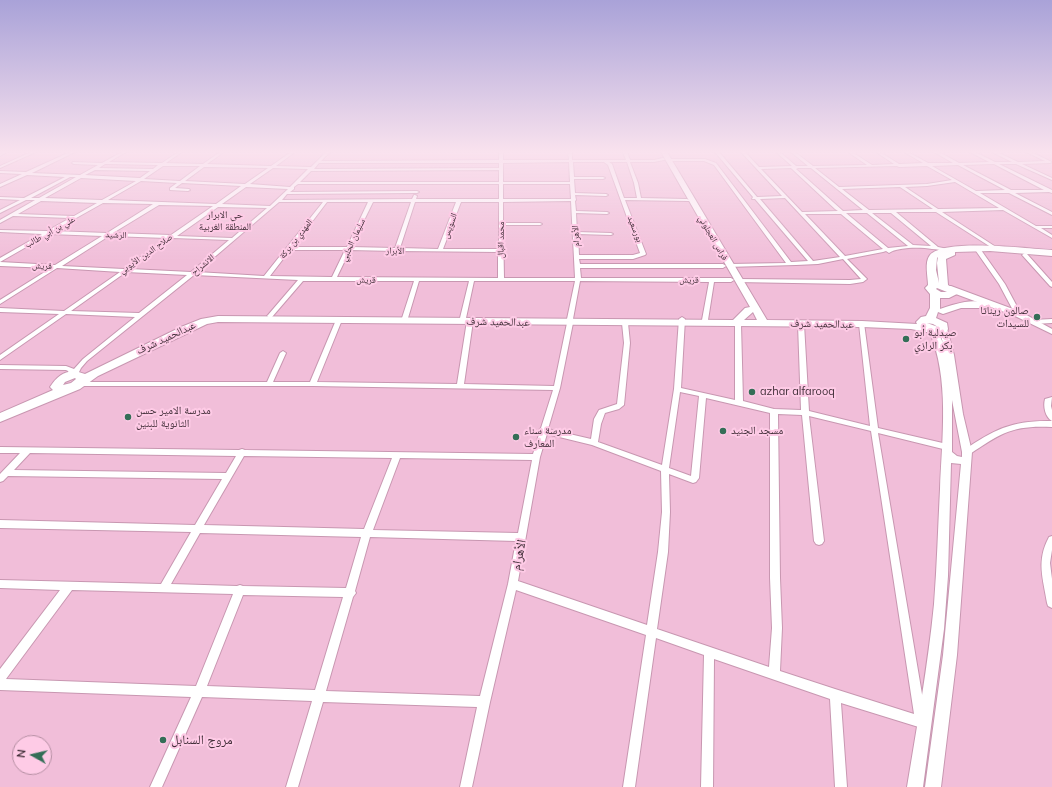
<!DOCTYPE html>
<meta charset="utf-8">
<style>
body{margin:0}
#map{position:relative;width:1052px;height:787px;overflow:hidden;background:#f1bed9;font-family:Mulish,sans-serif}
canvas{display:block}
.north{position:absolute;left:12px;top:735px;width:40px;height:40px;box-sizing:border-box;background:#fecbe6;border:1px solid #b38da1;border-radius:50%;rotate:278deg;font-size:11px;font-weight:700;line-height:16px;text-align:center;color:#422f39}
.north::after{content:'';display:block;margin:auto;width:14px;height:18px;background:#346e57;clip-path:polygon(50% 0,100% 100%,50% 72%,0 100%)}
</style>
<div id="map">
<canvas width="1052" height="787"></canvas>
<div class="north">N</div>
</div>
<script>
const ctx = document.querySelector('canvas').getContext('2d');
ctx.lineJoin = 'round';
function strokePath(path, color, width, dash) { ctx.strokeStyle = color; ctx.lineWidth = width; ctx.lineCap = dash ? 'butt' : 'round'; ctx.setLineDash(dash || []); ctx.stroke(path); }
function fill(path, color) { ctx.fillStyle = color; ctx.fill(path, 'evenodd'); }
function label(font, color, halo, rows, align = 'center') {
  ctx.font = font + ' Mulish,"Noto Naskh Arabic",sans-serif'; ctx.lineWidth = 4; ctx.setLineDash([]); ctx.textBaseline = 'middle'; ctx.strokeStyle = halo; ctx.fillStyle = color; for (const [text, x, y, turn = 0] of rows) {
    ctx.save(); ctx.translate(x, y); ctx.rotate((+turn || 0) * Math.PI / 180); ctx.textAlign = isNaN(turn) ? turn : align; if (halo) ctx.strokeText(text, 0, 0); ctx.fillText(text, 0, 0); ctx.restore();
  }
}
const minor = new Path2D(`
 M31 152H36L0 168V166Z
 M70 152H75L32 173 80 175 98 165 74 164 72 163 73 162 102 163 122 152H126L109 162 162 163 178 152H182L166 163 203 164 220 152H224L207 164 271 166 291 152H295L276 166 311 167 326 152H330L321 161 499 160V152H503V160H569L568 152H572V160H626L623 152H627L630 160H654L663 158 665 159 664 160 654 162H630L638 183 641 198 687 199 689 200V201L625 200 646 254 645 255 633 259H579L580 264H723L726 266 723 268H580L581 278H731L734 280 731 282H714L708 320 705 322 702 320 709 282 580 281 573 319 570 321 567 319 575 281H474L466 318 463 320 460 318 469 281H419L408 318 405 320 402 318 414 281H303L272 317 270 318 267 316 268 315 298 280 194 275 87 361 81 368 78 374 75 377H71L68 371 66 370 0 369V365L66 366 74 369 83 359 135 317 66 314 0 360V355L59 314 0 312V308L64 311 120 272 57 268 0 304V300L51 268 0 266V262L55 265 102 236 49 234 0 262V258L42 234 0 232V230L47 231 70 218 13 216 0 223V220L35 200H26L0 213V210L20 200 0 199V197L24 198 65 177 27 175 0 187V184L22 174 0 173V171L26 172ZM569 162 570 182H503V163ZM573 162H604L608 165 640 253 633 255H579L578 234 611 235 613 234 611 233 577 232 576 213 607 214 609 213 607 212 576 211 575 201 576 200 575 195 606 196 608 195 606 194 575 193 574 179H603L605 178 603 177H574ZM609 162H627L634 183 637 198H624L612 164ZM319 163H499V168L314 169ZM105 164H106L158 165 153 169 99 168ZM163 166H200L180 181 144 179ZM204 167 268 168 245 184 185 181ZM273 168 308 169 290 187 250 184ZM95 170 150 171 140 178 85 175ZM499 170V182H300L311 171ZM70 177H76L39 198H31ZM81 178 136 181 102 200 45 198ZM141 181 177 183 170 188V190L188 191 190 190 189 189 175 188 182 183 241 186 216 204 108 200ZM298 184H499V199H416L417 196 415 195H414L412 199 282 200 287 194 417 193 419 192 417 191 290 192 294 189V187ZM503 184H570L571 199H503ZM246 187 288 189 270 206 222 204ZM41 201 97 203 74 216 18 214ZM571 201 575 278H504L503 225H540L542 224 540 223H503V202ZM279 202H323L264 276 197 272ZM327 202H368L347 247H293ZM373 202H411L395 248 351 247ZM415 202H456L438 249 400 248ZM461 202H499V249H443ZM103 203 153 204 107 233 53 231ZM159 205 213 206 171 235 113 233ZM218 207 267 208 232 238 177 236ZM109 236 167 238 124 269 62 266ZM173 238 229 240 191 272 130 269ZM290 250H345L332 277 270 276ZM350 250 395 251 397 253 399 251 498 252V278L337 277ZM126 272 187 275 139 313 71 311Z
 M715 152H719L757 197 782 196 741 152H745L759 167 792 166 776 152H780L796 166H808L791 152H795L813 166 867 165 848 152H852L872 165 894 164 876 152H880L899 164 923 163 904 152H908L928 163H953L934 152H939L959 163 989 162 970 152H975L995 162H1012L992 152H997L1018 162 1045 161 1026 152H1031L1052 162 1050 163 1022 164 1052 178V180L1016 164H999L1052 190V193L1049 192 1015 193 1052 212V215L1009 193H980L1036 226H1052V228H1041L1052 235V238L1003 210 942 212 999 249V251H997L936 212H896L938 247 948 249V251C943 251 937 249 932 249 921 247 897 247 889 253L886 251 883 252 847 259 867 279 863 282 850 284 736 282V280L738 279 850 280 861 279 843 259 818 264 796 265 727 267V265L729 264 786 263 714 165 704 161H667V159H705L716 163 791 262 808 261 755 199H752L753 197ZM994 164 1044 190H1011L963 165ZM958 165 1005 190 976 191 932 166ZM897 166 899 167 927 166 952 180 927 184 839 187 815 168ZM791 168 835 209 838 211 802 212 761 169ZM798 168H811L863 210 843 211 796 169ZM955 182 999 208 938 209 905 187 927 186ZM900 187 933 209 869 210 842 189ZM785 198 840 257 813 261 760 199ZM846 213H867L908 246 888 248ZM872 213H891L931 246 913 245ZM805 214H841L883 249 845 256Z
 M979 249 981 250 1005 284 1021 314 1020 315H1016L1015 314 999 284 976 251Z
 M1025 253 1027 254 1052 282V287L1050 286 1023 256 1022 255Z
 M682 317 685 319 681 388 735 400V324L738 322 741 324 743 401 774 409 801 410 798 324 801 322 804 324 809 411 870 426 859 324 862 322 864 323 878 428 947 444 950 445 951 447 950 449 947 450 878 433 926 718 929 719 931 723 929 727 925 729 841 703 847 787H835L830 699 714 659 713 787H701L704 655 656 638 635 787H623L646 635 516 590 490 702 472 787H460L477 707 323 702 298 787H286L312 701 202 697 162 787H150L191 697 0 690V669L60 590 0 588V580L161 584 191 532 0 528V520L195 525 222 479 8 476 3 481 0 482V474L20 453H0V447L239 450 242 449 245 450 533 454 540 431 539 430 541 428 553 390 313 386H79L76 384 77 382H267L280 353 283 351 286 353 273 382H310L336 320 339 318 342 320 317 382 457 384 467 321 470 319 473 321 464 384 554 386 567 323 570 321 573 323 560 388 548 429 591 439 594 419 599 410 617 404 624 343 622 323 625 321 628 323 630 343 624 405 619 409 605 413 601 424 598 442 662 465 674 389 679 319ZM680 392 699 396 691 476 669 468ZM706 398 770 413V578L772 628 769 667 657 629 668 552 670 512 669 474 693 483 696 482 699 478ZM778 414 802 415 814 541 816 544 819 545 822 544 824 541 809 416 871 431 914 714 835 689 780 671 782 628 780 578ZM547 434 592 445 661 471 662 512 658 552 647 625 518 581 540 457ZM30 453 236 456 226 473 14 470ZM244 456 392 458 364 529 204 525ZM400 458 532 460 518 533 373 530ZM200 533 361 537 346 588 243 586 240 585 237 586 171 584ZM370 537 516 541 508 584 480 696 326 691 353 597 356 593 355 591ZM72 590 233 594 196 686 6 679ZM243 595 343 597 315 690 207 686Z
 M1052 319V323L1033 324 1030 322 1033 320Z
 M1052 397 1051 406 1052 410V427C1013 425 1001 433 970 454H964L963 452 964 450C995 429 1013 420 1052 421 1045 417 1043 406 1045 399Z
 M1052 536V550L1050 563 1052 579V608L1048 606 1047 603C1043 578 1036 561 1049 537Z`);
const tertiary = new Path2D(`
 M945 286H951L1021 312 1052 329V334L1015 316 945 290Z
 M940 327H943L947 329 954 355 963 414 972 452 957 655 941 787H925L943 655 961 464 951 463 948 576 944 629 923 787H907C917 726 928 665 934 604 937 566 938 527 940 489 942 437 950 379 929 330L933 328H936L943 343 939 329ZM952 400 962 452V457L957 456 952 452Z`);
const primary = new Path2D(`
 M661 152H667L767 320 862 321 917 324 916 322 921 317 926 316 930 308V294L925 288 928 285C928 277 924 262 930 255 946 238 1028 249 1052 250V256L990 251 955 252V255L946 259 948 285 955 289 957 294 949 298H940V309C950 305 978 296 987 305L982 308H961L943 314 938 312 936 318 947 323 948 329 947 331 937 334 911 329 862 327 218 322 207 324 98 376 80 389 0 422V413L53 390 50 387C59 373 69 368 85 374L181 327 201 319 218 316 733 320 745 308 750 307ZM938 257 937 263 939 283 936 270 937 258ZM937 288 947 292H941L936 289ZM753 312 757 320H744ZM927 323 933 324 938 327ZM75 378 76 379 71 383 63 385 65 382Z`);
const trunk = new Path2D(`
 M0 152H7L0 156Z`);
strokePath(minor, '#c897b1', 2);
strokePath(tertiary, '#c897b1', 2);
strokePath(primary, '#c897b1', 2);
strokePath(trunk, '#c897b1', 2);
fill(minor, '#fff');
fill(tertiary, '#fff');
fill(primary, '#fff');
fill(trunk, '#fff');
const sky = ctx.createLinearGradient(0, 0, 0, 262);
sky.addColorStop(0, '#a9a2d8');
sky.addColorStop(0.58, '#f9e2ee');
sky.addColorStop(1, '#f9e2ee00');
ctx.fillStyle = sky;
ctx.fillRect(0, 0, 1052, 262);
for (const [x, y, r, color] of [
 [1037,317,4,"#346e57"],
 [906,339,4,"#346e57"],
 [752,392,4,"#346e57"],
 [128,417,4,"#346e57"],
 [723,431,4,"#346e57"],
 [516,437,4,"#346e57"],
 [163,740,4,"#346e57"]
]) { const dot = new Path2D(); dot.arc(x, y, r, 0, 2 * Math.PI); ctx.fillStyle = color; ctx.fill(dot); strokePath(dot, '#fecbe6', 1.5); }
label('9px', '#422f39', '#fecbe6', [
 ["السويس",450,226,-70],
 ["بورسعيد",635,229,69],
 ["علي بن أبي طالب",50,232,-29],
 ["الرشيد",116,235,2],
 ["الأهرام",576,236,-94],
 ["فراس العجلوني",713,238,60],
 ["المهدي بن بركة",296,239,-52],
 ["سليمان الحلبي",353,240,-65],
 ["محمد اقبال",501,240,-89],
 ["الأبرار",395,251,1],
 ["صلاح الدين الأيوبي",146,254,-35],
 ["الانشراح",203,265,-40],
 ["قريش",42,266,3],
 ["قريش",366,280,1],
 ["قريش",689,280,1]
]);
label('10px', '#422f39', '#fecbe6', [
 ["حي الابرار",225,215],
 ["المنطقة الغربية",225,227]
]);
label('11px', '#422f39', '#fecbe6', [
 ["صالون ريناتا",1029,311,"right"],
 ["للسيدات",1029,324,"right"],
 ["صيدلية أبو",914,333],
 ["بكر الرازي",914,346],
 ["azhar alfarooq",760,392],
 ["مدرسة الامير حسن",136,411],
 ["الثانوية للبنين",136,424],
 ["مدرسة سناء",524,431],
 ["المعارف",524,444],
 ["مسجد الجنيد",731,431]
], 'left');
label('11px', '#422f39', '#fecbe6', [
 ["عبدالحميد شرف",498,322,1],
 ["عبدالحميد شرف",822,324,1],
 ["عبدالحميد شرف",166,338,-25]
]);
label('13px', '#422f39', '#fecbe6', [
 ["الأهرام",519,555,-79]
]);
label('13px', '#422f39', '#fecbe6', [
 ["مروج السنابل",171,740]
], 'left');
</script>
